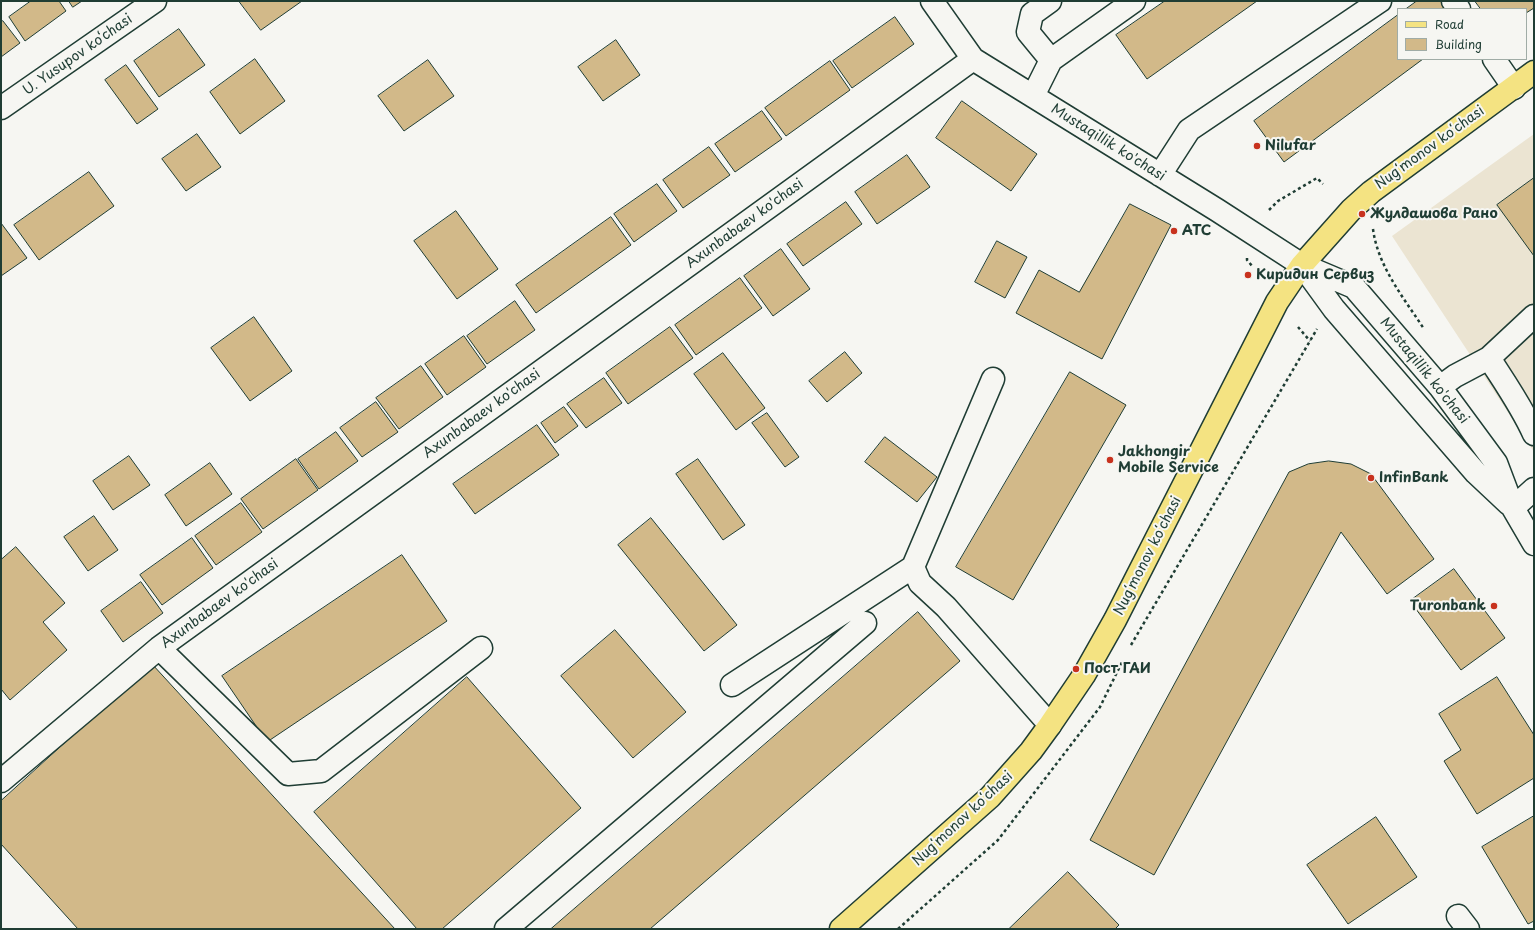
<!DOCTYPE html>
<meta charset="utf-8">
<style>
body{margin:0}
#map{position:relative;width:1535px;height:930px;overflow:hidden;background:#f6f6f2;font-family:"Playpen Sans",sans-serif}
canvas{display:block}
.frame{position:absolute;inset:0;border:2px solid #1f3d34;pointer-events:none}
.legend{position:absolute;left:1397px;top:8px;width:130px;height:52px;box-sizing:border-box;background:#f6f6f2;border:1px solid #a0aca6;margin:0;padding:5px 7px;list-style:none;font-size:12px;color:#1f3d34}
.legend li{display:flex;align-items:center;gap:8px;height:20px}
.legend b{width:20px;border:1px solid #a0aca6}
</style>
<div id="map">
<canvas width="1535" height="930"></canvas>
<div class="frame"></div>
<ul class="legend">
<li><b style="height:5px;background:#f4e382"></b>Road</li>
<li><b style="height:11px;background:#d2b989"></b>Building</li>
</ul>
</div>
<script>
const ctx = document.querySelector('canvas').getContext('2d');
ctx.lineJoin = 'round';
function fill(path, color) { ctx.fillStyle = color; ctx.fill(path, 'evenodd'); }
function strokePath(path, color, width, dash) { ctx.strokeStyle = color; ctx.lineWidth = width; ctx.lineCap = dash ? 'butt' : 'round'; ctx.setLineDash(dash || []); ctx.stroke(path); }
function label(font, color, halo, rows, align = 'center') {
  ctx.font = font + ' "Playpen Sans",sans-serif'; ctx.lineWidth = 4; ctx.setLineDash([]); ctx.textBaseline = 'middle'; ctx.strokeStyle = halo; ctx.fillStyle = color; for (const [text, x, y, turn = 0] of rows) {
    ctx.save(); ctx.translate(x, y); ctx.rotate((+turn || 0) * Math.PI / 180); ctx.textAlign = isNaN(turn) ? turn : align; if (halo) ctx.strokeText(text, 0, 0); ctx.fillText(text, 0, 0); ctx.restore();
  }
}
fill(new Path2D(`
 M1534 134V452L1392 236Z`), '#ebe4d2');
const building = new Path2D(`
 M31 1H59L66 11 25 41 9 17Z
 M69 1H82L73 7Z
 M239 1H302L261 30Z
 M1165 1H1257L1147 79 1116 35Z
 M1417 1H1444L1450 9H1406Z
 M1475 1H1534V8L1526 13V9H1481Z
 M1398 15V59H1423L1284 162 1254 121Z
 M895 17 914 44 852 88 833 61Z
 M3 21 20 43 1 57V22Z
 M179 29 205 65 159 97 134 61Z
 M616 40 640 75 603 101 578 67Z
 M255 59 285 101 240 134 210 92Z
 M428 60 454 96 404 131 378 96Z
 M830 61 850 90 786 136 765 108Z
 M126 65 158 109 137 124 105 80Z
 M962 101 1037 154 1011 191 936 138Z
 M762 111 782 139 735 172 715 144Z
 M197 134 221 167 186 191 162 159Z
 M709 147 730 175 683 208 663 180Z
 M907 155 930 187 877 224 855 192Z
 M89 172 114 206 39 260 14 225Z
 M1534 178V256L1497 205Z
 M657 184 677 211 634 242 614 214Z
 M846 202 862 224 803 266 787 244Z
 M1130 204 1171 225 1102 359 1016 313 1039 270 1079 292Z
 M456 211 498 269 457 299 414 241Z
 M611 217 631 245 536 313 516 285Z
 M1 223 27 258 1 276Z
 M997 241 1027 257 1005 298 975 282Z
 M781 249 810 289 773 316 744 276Z
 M740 278 762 308 696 355 675 325Z
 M515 301 535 330 487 364 467 336Z
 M254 317 292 371 250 401 211 348Z
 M670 327 693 358 628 404 606 373Z
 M464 336 486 367 447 395 425 364Z
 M845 352 862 373 827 402 809 381Z
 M723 353 765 408 736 430 694 374Z
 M421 366 443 397 399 429 376 398Z
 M1070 372 1126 405 1013 600 956 567Z
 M604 378 622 403 586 428 567 404Z
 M376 402 398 432 362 457 340 428Z
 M564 407 578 426 555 443 541 423Z
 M767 413 799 457 785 467 752 423Z
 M537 425 559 455 475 514 453 484Z
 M336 432 358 461 319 489 298 459Z
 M885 437 937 477 917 502 865 462Z
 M129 456 150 485 113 510 93 481Z
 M296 459 318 490 263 529 241 499Z
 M698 459 745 525 723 540 676 474Z
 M1329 461 1351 464 1371 474 1434 559 1387 594 1341 532 1154 875 1090 840 1289 472 1308 464Z
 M210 463 232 494 186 526 165 495Z
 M241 503 262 532 216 565 195 536Z
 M94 516 118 550 88 571 64 537Z
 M651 518 737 625 704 651 618 545Z
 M192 538 213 568 162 605 140 575Z
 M16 547 65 603 43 622 67 650 10 700 1 689V560Z
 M402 555 447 621 267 742 222 676Z
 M1454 569 1505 638 1461 670 1410 601Z
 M141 582 163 613 123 642 101 611Z
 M918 612 960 661 650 929H551Z
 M615 630 686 712 633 758 561 676Z
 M152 664 395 929H78L1 844V801Z
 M467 677 581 808 442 929H417L314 812Z
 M1497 677 1534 735V778L1477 814 1444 761 1461 750 1439 714Z
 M1534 816V921L1528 924 1482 847Z
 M1376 817 1417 877 1348 924 1307 865Z
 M1068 872 1119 925 1115 929H1009Z`);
fill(building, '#d2b989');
strokePath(building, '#1f3d34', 1);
const minor = new Path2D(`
 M932 1 973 59 1217 210 1302 265 1354 287 1440 387 1496 463 1513 508 1534 544
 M1050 1 1032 14 1028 32 1051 60
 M1453 1 1459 9
 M1494 59 1514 88
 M1033 96 1051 60 1134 1
 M1 108 155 1
 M1160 175 1189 130 1380 1
 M1302 265 1334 309 1476 473 1509 504
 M1489 358 1534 316
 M993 379 913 567 920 583 946 607 1050 725
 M1440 387 1455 376 1489 358C1505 383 1522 407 1534 434
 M1513 508 1534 489
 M159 648 288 774 321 771 481 648
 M732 685 913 567
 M1 781 159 648 973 59
 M1458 916 1468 929
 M506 929 865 623`);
const major = new Path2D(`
 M841 929 990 797 1031 751 1050 725 1084 675 1115 620 1277 302 1302 265 1351 210 1371 192 1534 72`);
strokePath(minor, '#1f3d34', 25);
strokePath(major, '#1f3d34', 25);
strokePath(new Path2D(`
 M1269 210 1278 201 1317 178 1323 184
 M1373 229C1378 267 1404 298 1424 329
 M1247 258V260L1253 267
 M1298 327 1310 341
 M1131 645 1317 329
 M898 929 998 840 1100 707 1123 660`), '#1f3d34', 2.5, [3, 3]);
strokePath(minor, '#f6f6f2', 22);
strokePath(major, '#f4e382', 22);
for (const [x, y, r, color] of [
 [1257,146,4,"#c8321e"],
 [1362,214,4,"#c8321e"],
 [1174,231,4,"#c8321e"],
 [1248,275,4,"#c8321e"],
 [1110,460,4,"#c8321e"],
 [1371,478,4,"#c8321e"],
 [1494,606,4,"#c8321e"],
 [1076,669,4,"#c8321e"]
]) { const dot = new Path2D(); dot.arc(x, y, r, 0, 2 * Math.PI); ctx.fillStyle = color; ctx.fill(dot); strokePath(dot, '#f6f6f2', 1.5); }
label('14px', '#1f3d34', '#f6f6f2', [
 ["U. Yusupov ko‘chasi",78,55,-35],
 ["Mustaqillik ko'chasi",1108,143,32],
 ["Nugʻmonov koʻchasi",1430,148,-36],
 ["Axunbabaev ko'chasi",745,224,-36],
 ["Mustaqillik ko'chasi",1424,371,51],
 ["Axunbabaev ko'chasi",482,414,-36],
 ["Nugʻmonov koʻchasi",1148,556,-63],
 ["Axunbabaev ko'chasi",220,604,-36],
 ["Nugʻmonov koʻchasi",963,819,-43]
]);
label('bold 14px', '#1f3d34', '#f6f6f2', [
 ["Nilufar",1265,146],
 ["Жулдашова Рано",1370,214],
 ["АТС",1182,231],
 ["Киридин Сервиз",1256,275],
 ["Jakhongir",1118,452],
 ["Mobile Service",1118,468],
 ["InfinBank",1379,478],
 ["Turonbank",1486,606,"right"],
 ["Пост ГАИ",1084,669]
], 'left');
</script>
